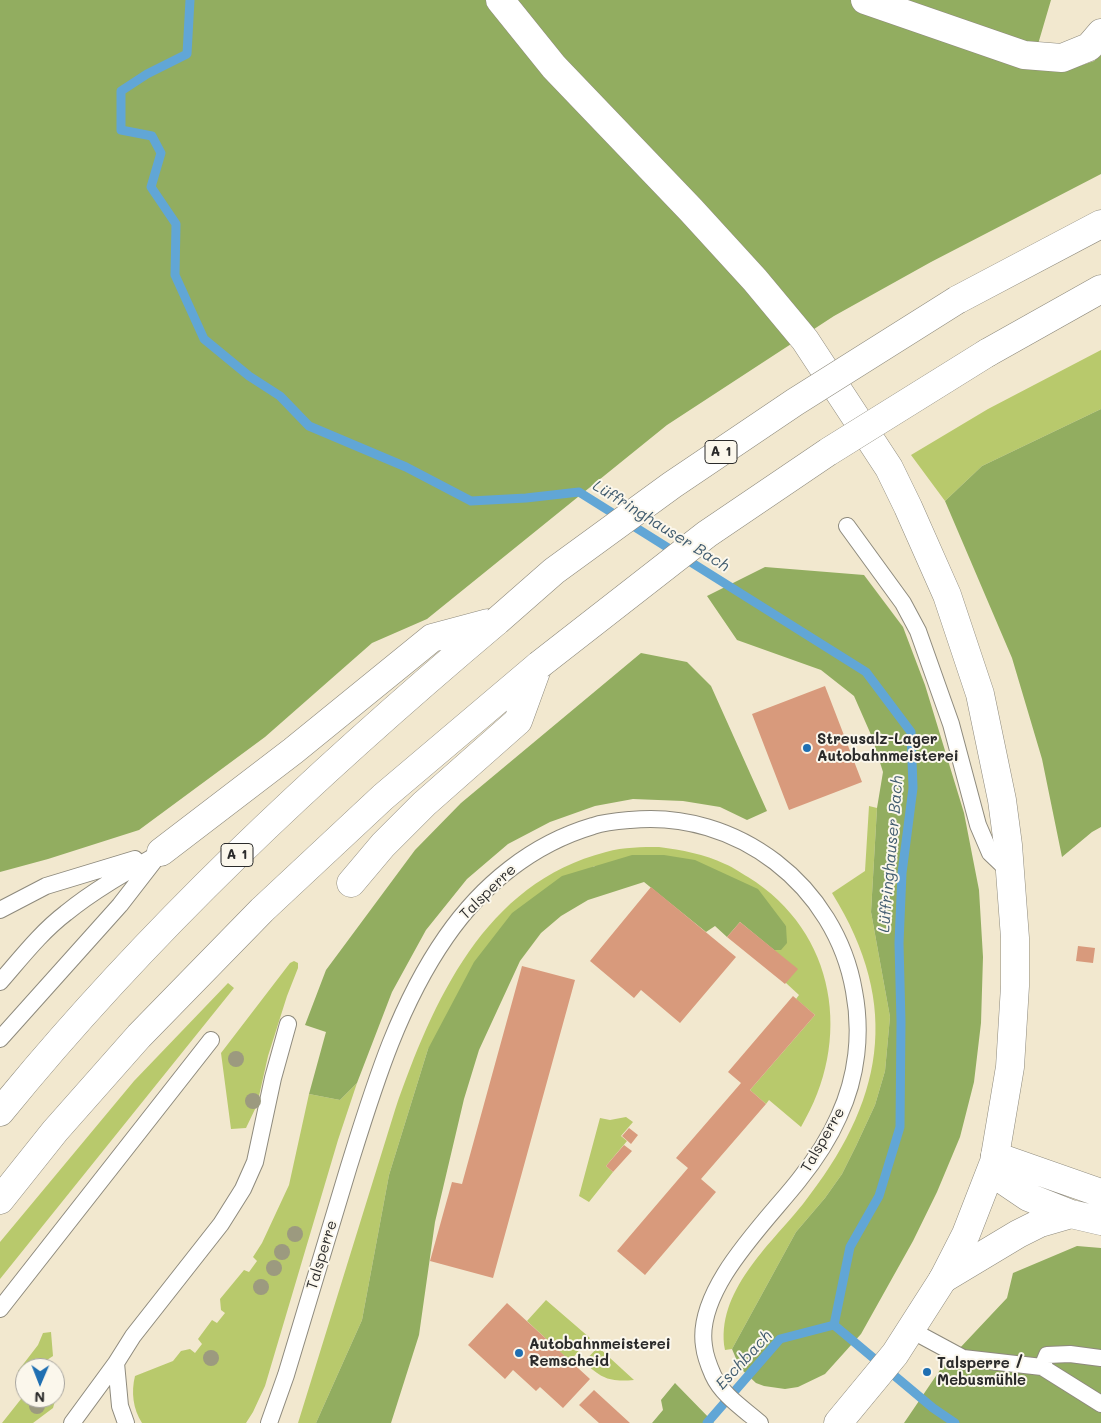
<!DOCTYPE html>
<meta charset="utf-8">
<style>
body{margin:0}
#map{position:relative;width:1101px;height:1423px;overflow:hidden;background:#f2e8cf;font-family:Mali,sans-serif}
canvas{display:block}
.north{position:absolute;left:15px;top:1358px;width:50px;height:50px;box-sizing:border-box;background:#fbf7ec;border:1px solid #a8a59f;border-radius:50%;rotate:181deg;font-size:14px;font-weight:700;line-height:20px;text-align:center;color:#2b2b2b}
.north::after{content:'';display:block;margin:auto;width:18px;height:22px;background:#1f6fb2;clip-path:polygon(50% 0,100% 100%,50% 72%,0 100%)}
</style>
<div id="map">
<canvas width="1101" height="1423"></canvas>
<div class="north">N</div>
</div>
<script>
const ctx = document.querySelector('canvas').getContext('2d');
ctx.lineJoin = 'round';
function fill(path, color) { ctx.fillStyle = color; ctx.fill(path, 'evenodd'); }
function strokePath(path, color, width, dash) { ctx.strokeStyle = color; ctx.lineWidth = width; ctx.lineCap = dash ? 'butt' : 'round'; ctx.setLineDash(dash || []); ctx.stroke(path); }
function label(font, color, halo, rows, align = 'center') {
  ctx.font = font + ' Mali,sans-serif'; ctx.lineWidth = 4; ctx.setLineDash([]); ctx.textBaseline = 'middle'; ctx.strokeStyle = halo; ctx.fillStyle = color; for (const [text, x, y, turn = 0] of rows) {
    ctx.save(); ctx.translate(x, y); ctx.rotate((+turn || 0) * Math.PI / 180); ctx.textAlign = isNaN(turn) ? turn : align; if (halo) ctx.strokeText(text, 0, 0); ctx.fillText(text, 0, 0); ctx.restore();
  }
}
fill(new Path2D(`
 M1101 350V409L982 466 945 501 911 455 988 409Z
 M869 806 877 808 871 912 890 1017 885 1071 875 1105 856 1146 842 1174 825 1198 796 1232 732 1349 725 1350C715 1292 770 1245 803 1204 883 1103 903 1007 832 893L865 871Z
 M659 847C682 850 704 854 725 864 733 867 741 873 748 877 837 932 853 1041 801 1127L769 1100 766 1104 750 1090 815 1015 796 999 799 995 786 983 774 950 786 926 594 866 428 1049 389 1175 362 1320 316 1423H298L395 1110C433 1001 484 883 606 852 624 847 642 847 659 847Z
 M294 961 298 963V968L287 996 268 1056 257 1105 246 1128 231 1129 221 1053 290 963Z
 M228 983 234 988 0 1279V1242L134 1081Z
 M357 1083 338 1140 265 1386 253 1412 246 1423H142C133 1409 131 1392 135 1376L173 1361 181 1351 190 1349 195 1353 202 1344 198 1339 212 1320 217 1323 225 1313 221 1310 220 1299 244 1270 249 1272 257 1261 253 1257 262 1243 289 1185 309 1094 340 1100Z
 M626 1117 633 1122 621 1136 627 1141 606 1166 613 1172 589 1202 579 1196 600 1118 610 1120Z
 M546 1300 590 1338 570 1361 527 1321Z
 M51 1332 53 1356 41 1364 31 1368H25V1370L18 1371 38 1345 43 1333Z
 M598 1347 634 1380C610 1382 602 1379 584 1362Z
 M55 1368 58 1390 53 1408 33 1423H2L25 1394V1398H55Z`), '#b8c96c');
fill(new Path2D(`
 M0 0H1051L1031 68 1065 71 1094 61 1101 55V174L931 262 834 316 667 425 427 619 372 643 265 737 139 830 48 859 0 872Z
 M1101 409V827L1092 832 1062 857 1042 759 1012 658 945 501 982 466Z
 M765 567 864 575 903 627 925 685 964 813 979 890 983 957 981 1023 974 1082 960 1137 937 1192 913 1241 861 1334 825 1374 798 1387 785 1389 764 1386 756 1383 740 1368 732 1349 796 1232 825 1198 842 1174 856 1146 875 1105 885 1071 890 1017 871 912 877 808 883 772 872 737 854 696 821 670 737 640 707 596Z
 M641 653 687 662 711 686 767 811 747 820 720 807 683 801 633 799 595 806 550 822 508 844 467 879 426 930 392 992 357 1083 340 1100 309 1094 326 1032 305 1025 326 970 415 850 461 803Z
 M632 855H664L695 860 758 889 786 926 787 943 781 950H774L740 922 727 937 715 926 706 932 644 882 588 900 561 916 541 933 520 961 479 1050 464 1099 435 1222 419 1335 391 1423H316L362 1320 389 1175 428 1049 474 962 512 913 562 876Z
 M1077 1246 1101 1248V1423H904L942 1367 1007 1298 1013 1273Z
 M675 1383 714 1423H652L663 1410 661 1400Z`), '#92ad60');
strokePath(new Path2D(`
 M190 0 187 54 147 74 121 91V130L152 136 161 153 151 187 176 224 175 275 204 339 249 376 280 396 309 426 406 467 471 501 526 498 579 492 866 672 911 732 913 788 902 873 899 943 901 1022 900 1127 879 1196 850 1247 834 1325
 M707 1423 780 1339 834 1325 933 1408 955 1423`), '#61a6d6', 9);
fill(new Path2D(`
 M825 686 862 782 789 810 752 714Z
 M651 887 736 957 680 1023 641 990 634 998 590 961Z
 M740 922 798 969 785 984 727 937Z
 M1078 946 1095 948 1093 963 1076 961Z
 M522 966 575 980 493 1278 430 1261 452 1182 462 1184Z
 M793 996 815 1015 750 1090 766 1104 701 1179 716 1192 645 1275 617 1251 688 1168 676 1158 741 1083 728 1072Z
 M629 1128 638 1135 631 1144 622 1136Z
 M624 1145 632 1151 613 1172 606 1166Z
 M507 1303 590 1379 563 1408 540 1387 536 1391 513 1370 505 1379 468 1345Z
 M594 1390 630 1423H599L579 1405Z`), '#d89a7c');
const service = new Path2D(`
 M847 526 903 603 918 631 951 724 978 825 990 853 1011 873
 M0 910 46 886 135 859
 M0 982C21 958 41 932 66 913 93 891 123 874 153 857
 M0 1039 120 905 161 852
 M0 1309 211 1040
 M911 1330 963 1358 1042 1367 1101 1404
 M116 1363 120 1406 126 1423
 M1042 1367 1047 1355 1070 1354 1101 1358
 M72 1423 116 1363 133 1336 221 1224 243 1189 255 1162 273 1078 288 1024
 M269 1423 286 1375C307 1305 328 1235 349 1166 374 1086 398 1006 446 937 482 885 532 844 593 826 605 822 618 821 630 820 737 809 836 886 854 991 862 1033 857 1077 839 1116 829 1139 815 1160 799 1180 767 1221 695 1289 704 1346 705 1355 709 1366 713 1375 722 1395 744 1409 760 1423`);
const tertiary = new Path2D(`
 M865 0 1024 55 1062 58 1089 47 1101 33
 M995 1156 1101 1193
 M991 1172 1028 1197 1071 1214 1101 1221
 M943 1279 1018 1234 1040 1223 1071 1214`);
const secondary = new Path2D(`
 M500 0 554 67 691 210 755 280 805 340 889 468 908 507 947 595 980 694 1002 800 1008 845 1015 938V986L1010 1067 994 1162 966 1234 943 1279 895 1354 838 1423`);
const motorway = new Path2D(`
 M957 300 1101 224
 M987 353 1101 289
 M161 852 293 751 432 638 488 623
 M351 883 383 845 424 804 518 721 538 666
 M0 1112C147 931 319 771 497 621
 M0 1200 55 1131 139 1036 262 910 383 797 539 665`);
strokePath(service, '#8e8a7d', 18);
strokePath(tertiary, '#8e8a7d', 29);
strokePath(secondary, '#8e8a7d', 29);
strokePath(motorway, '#8e8a7d', 29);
strokePath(service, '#fff', 16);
strokePath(tertiary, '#fff', 28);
strokePath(secondary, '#fff', 28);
strokePath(motorway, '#fff', 28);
const motorwayBridge = new Path2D(`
 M497 621 554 571 672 485 795 402 957 300
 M539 665 707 534 828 452 987 353`);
strokePath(motorwayBridge, '#8e8a7d', 29, []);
strokePath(motorwayBridge, '#fff', 28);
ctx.fillStyle = '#9c9a7f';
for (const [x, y] of [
 [236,1059],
 [253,1101],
 [295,1234],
 [282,1252],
 [274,1268],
 [261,1287],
 [211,1358],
 [37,1406]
]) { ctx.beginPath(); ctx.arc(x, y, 8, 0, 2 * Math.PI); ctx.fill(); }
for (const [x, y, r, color] of [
 [807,748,5,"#1f6fb2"],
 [519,1353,5,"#1f6fb2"],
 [927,1372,5,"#1f6fb2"]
]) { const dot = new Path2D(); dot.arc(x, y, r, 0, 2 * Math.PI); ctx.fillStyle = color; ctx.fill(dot); strokePath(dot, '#fbf7ec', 2); }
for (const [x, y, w] of [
 [721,452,32],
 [237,855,32]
]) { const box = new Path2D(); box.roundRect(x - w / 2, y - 11.5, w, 23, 4); ctx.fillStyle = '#fbf7ec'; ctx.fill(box); strokePath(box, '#2b2b2b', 1); }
label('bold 14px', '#2b2b2b', null, [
 ["A 1",721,452],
 ["A 1",237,855]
]);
label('bold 15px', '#2b2b2b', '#fbf7ec', [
 ["Streusalz-Lager",817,739],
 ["Autobahnmeisterei",817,756],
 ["Autobahnmeisterei",529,1344],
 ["Remscheid",529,1361],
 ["Talsperre /",937,1363],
 ["Mebusmühle",937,1380]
], 'left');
label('15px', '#2b2b2b', '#fbf7ec', [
 ["Talsperre",488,892,-44],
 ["Talsperre",823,1140,-60],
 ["Talsperre",322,1255,-73]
]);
label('italic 16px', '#415c6f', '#fbf7ec', [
 ["Lüffringhauser Bach",661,526,32],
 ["Lüffringhauser Bach",891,854,-85],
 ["Eschbach",744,1360,-47]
]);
</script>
